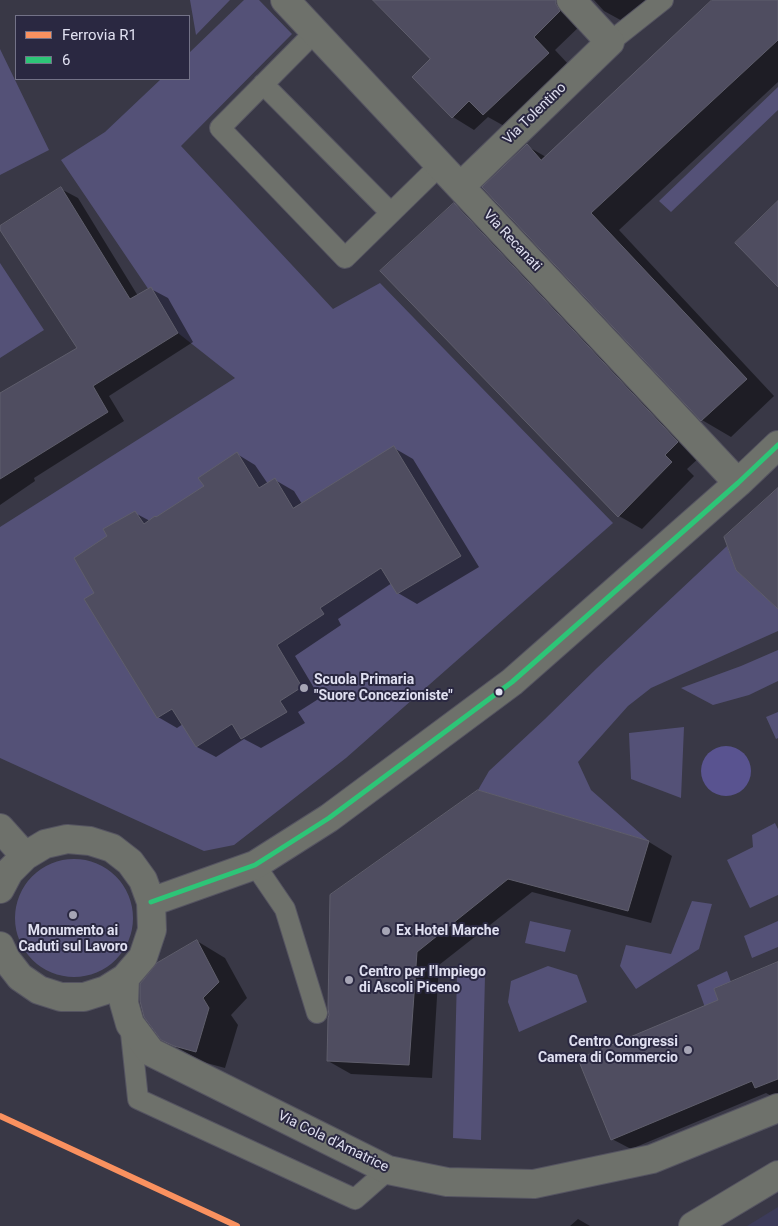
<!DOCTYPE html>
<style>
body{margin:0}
#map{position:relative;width:778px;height:1226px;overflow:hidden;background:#393846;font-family:Roboto,sans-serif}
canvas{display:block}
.legend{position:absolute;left:15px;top:15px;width:175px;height:65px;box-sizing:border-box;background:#2a2841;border:1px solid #737287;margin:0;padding:6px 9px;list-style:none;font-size:15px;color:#e0e0f1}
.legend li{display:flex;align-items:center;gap:10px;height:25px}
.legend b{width:25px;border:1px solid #737287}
</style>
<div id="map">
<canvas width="778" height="1226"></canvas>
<ul class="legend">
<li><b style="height:6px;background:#fa915f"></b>Ferrovia R1</li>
<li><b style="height:6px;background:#2dc577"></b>6</li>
</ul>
</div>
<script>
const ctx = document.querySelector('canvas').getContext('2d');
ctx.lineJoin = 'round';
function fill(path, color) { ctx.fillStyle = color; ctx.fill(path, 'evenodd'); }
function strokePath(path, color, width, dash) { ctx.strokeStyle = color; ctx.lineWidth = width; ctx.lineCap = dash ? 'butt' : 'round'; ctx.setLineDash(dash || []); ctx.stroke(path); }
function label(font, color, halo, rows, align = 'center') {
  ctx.font = font + ' Roboto,sans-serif'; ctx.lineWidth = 4; ctx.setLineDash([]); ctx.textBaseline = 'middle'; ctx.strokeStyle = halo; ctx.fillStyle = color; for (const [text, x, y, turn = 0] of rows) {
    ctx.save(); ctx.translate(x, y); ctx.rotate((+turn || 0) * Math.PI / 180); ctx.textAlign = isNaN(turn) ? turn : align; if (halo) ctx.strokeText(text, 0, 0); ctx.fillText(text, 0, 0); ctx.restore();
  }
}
fill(new Path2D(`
 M778 1207V1226H747Z`), '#3c3b59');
fill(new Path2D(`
 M190 0H230L196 35Z
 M244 0H259L292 34 181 146 333 309 380 283 613 523 346 758 234 845 204 851 0 758V527L235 378 178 333 61 160 105 132 161 79H189V53Z
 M0 49 49 150 0 175Z
 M778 87V110L671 212 659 201Z
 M0 263 44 330 0 358Z
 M727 546 736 570 778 609V631L651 688 628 706 578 762 591 790 649 841 478 790 489 771 545 719 597 668Z
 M778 650V681L749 695 713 705 681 688 741 666Z
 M778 712V738L776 739 766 717Z
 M684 727 681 798 631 779 629 733Z
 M775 823 778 829V895L750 908 727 860 753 847 752 835Z
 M15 918a59 59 0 1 1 118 0a59 59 0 1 1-118 0Z
 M692 901 712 904 699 949 636 989 620 966 626 945 671 954Z
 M530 921 571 930 565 952 525 943Z
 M778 921V947L752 958 744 936Z
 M548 966 577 975 587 1002 519 1032 508 1002 511 981Z
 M727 971 731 982 714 989 723 1010 708 1016 697 985Z
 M457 975 485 976 481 1140 453 1138Z`), '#545177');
fill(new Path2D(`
 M701 771a25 25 0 1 1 50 0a25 25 0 1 1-50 0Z`), '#595390');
fill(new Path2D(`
 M375 0H584L582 24 555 50 570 66 506 127 488 117 474 130 453 117 432 59Z
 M594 0H651L626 23 604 11Z
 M714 0H778V82L619 230 774 396 731 437 702 420 484 187 527 146 546 157Z
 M61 189 78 198 138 296 151 289 168 298 193 342 109 396 124 421 34 478 35 481 0 505V395L79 348 0 228Z
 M454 204 477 217 701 456 687 469 694 476 642 529 619 516Z
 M394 448 413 459 479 567 417 604 398 593 392 583 338 619 341 625 295 656 320 698 298 712 305 723 261 748 244 739 216 757 197 747 183 724 177 728 158 717 96 593 108 536 135 513 150 521 156 518 205 486 237 454 255 465 268 484 275 480 294 491 302 504Z
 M478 791 649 842 672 856 651 923 532 892 439 965 432 1078 351 1074 328 1061Z
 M197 941 225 958 247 998 231 1015 238 1025 225 1068 203 1062 162 1039Z
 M778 964V1097L775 1098 766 1093 631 1149 612 1139 720 1001Z
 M578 1219 590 1226H570Z`), '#0007');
const building = new Path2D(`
 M373 0H556V4L560 11 534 37 549 53 483 115 469 101 452 118 412 77 430 59Z
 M712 0H778V40L591 213 747 379 701 421 482 187 527 144 541 160Z
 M61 187 130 299 151 287 178 333 93 386 108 412 0 479V393L77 348 0 230V226Z
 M778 201V287L735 243Z
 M454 203 678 442 665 455 672 462 618 517 380 271Z
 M394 446 461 556 397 594 381 568 320 608 324 614 277 645 302 687 280 701 287 712 241 739 232 724 196 747 172 709 157 718 84 599 94 593 74 558 107 536 103 529 135 511 144 524 155 516 156 517 204 486 198 478 237 452 259 488 275 478 293 508Z
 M778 488V609L736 570 724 537Z
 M478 790 649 841 628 911 508 879 417 952 409 1065 327 1061 328 1018 329 1015 328 1008 330 895Z
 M197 940 219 982 203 998 209 1008 196 1052 174 1046 161 1040 144 1017 140 1001V984L157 963Z
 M778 962V1079L755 1088 752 1081 611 1140 578 1059 718 1000 714 989Z`);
fill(building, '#4f4d60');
strokePath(building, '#5f5e6c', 1);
const service = new Path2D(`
 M315 32 220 128 345 258 440 165
 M610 42 663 0
 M263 84 391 213
 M255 865 285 909 317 1013
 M130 1024 138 1099 355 1199 388 1170`);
const minor = new Path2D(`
 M285 0 738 483
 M461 186 610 42 571 0
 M0 828 25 856
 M0 889 9 872 25 856 45 844 67 839 90 841 112 848 130 862 143 880 151 902 152 930 143 957 125 978 106 990 84 997H61L39 990 20 977 6 959 0 946
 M151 902 255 865 329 818 512 682 738 483 778 445
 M125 978 124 1003 130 1024 151 1052 388 1170 447 1182 534 1184 652 1159 778 1108`);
const tertiary = new Path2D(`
 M693 1226 778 1175`);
strokePath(service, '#555461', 22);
strokePath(minor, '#555461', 30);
strokePath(tertiary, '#555461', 30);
strokePath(service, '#6e716b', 20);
strokePath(minor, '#6e716b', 28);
strokePath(tertiary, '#6e716b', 28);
strokePath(new Path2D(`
 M151 902 255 865 329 818 512 682 738 483 778 445`), '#2dc577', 5);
strokePath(new Path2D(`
 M0 1116 237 1226`), '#fa915f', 6);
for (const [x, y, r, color] of [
 [304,688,5,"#a6a5b5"],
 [499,692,4.5,"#e0e0f1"],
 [73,915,5,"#a6a5b5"],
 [386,931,5,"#a6a5b5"],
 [349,980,5,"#a6a5b5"],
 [688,1050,5,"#a6a5b5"]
]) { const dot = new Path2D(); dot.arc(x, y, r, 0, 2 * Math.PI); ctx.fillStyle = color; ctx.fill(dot); strokePath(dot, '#2a2841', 2); }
label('14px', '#e0e0f1', '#2a2841', [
 ["Via Tolentino",535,114,-44],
 ["Via Recanati",512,241,47],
 ["Via Cola d'Amatrice",333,1142,26]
]);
label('bold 14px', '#e0e0f1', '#2a2841', [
 ["Scuola Primaria",314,680],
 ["\"Suore Concezioniste\"",314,696],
 ["Monumento ai",73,931,"center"],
 ["Caduti sul Lavoro",73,947,"center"],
 ["Ex Hotel Marche",396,931],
 ["Centro per l'Impiego",359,972],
 ["di Ascoli Piceno",359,988],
 ["Centro Congressi",678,1042,"right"],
 ["Camera di Commercio",678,1058,"right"]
], 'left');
</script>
